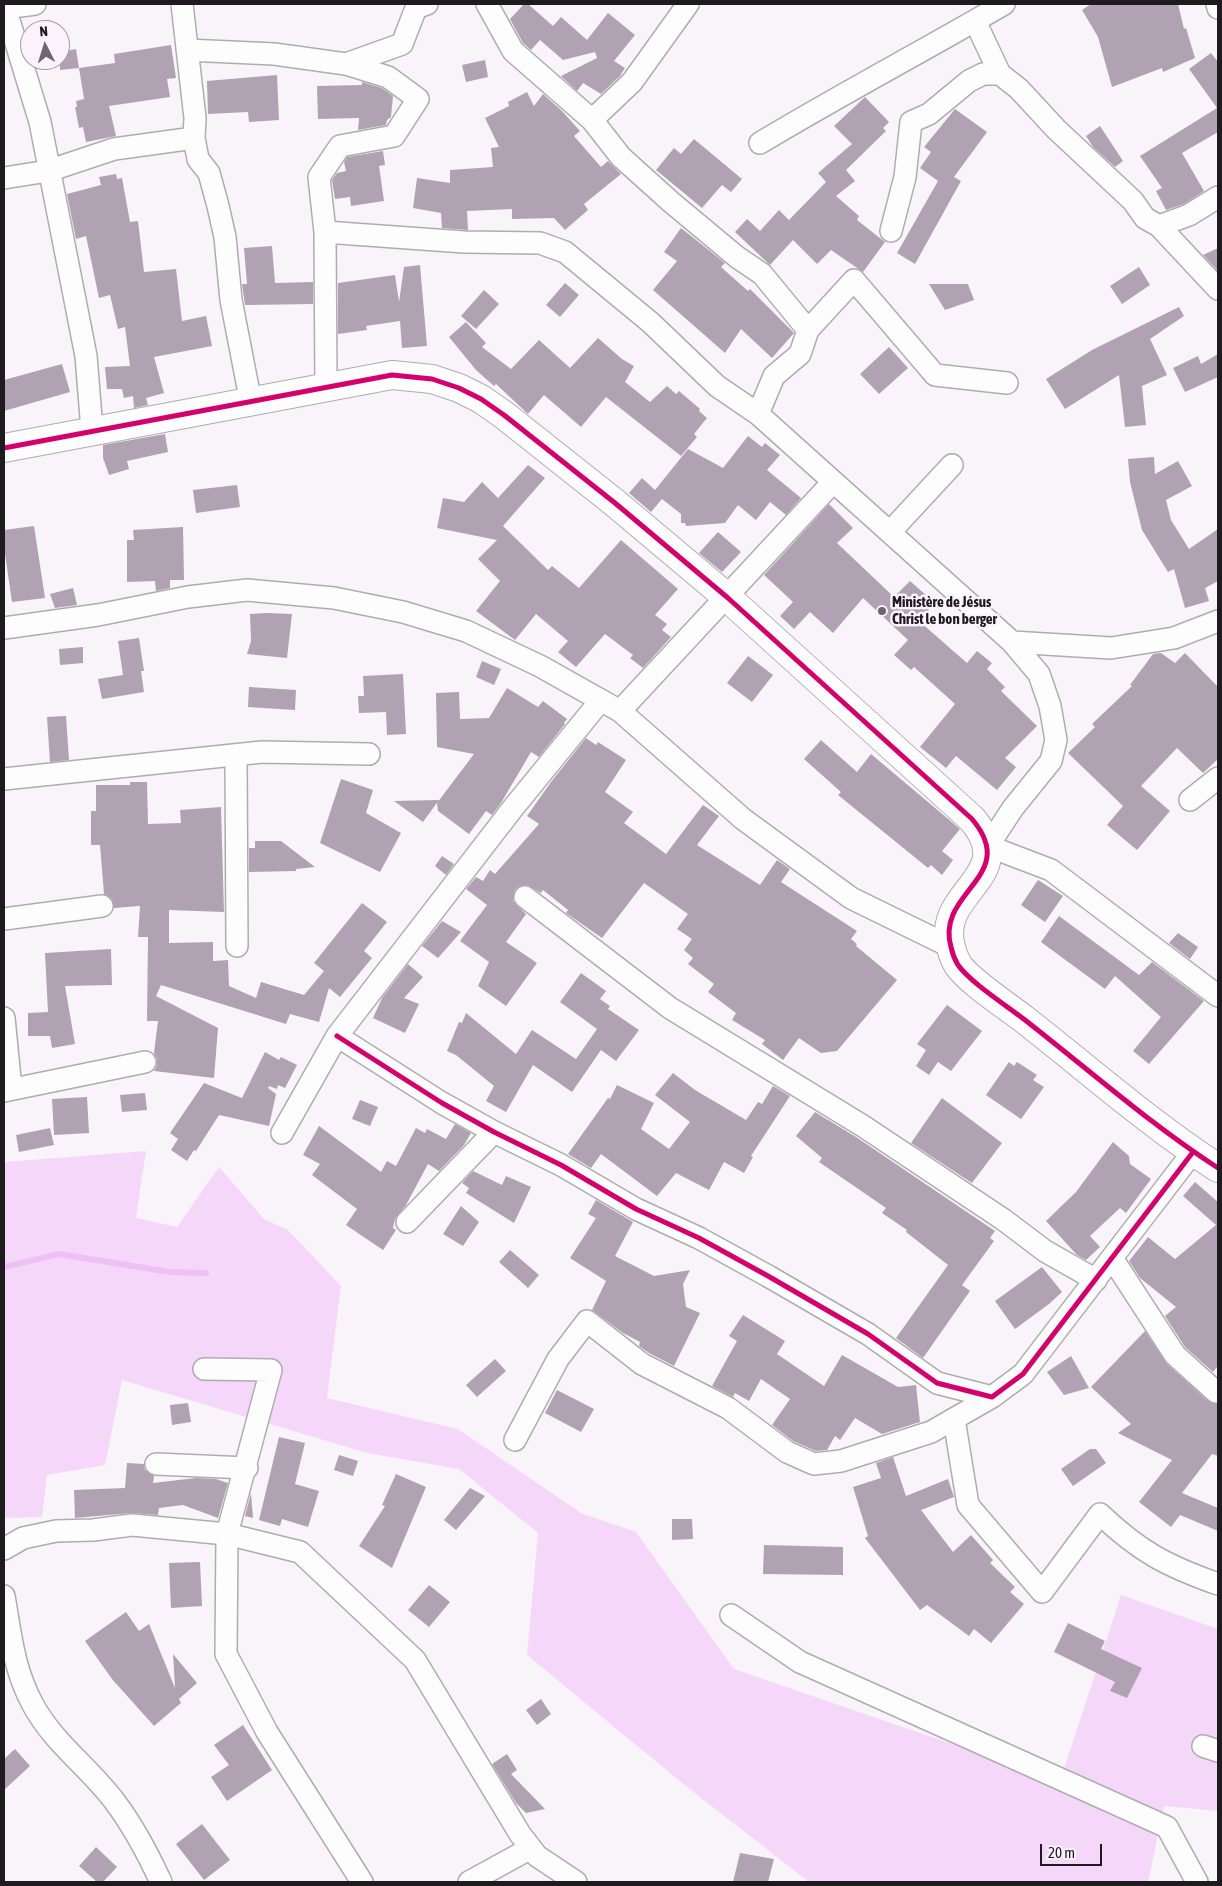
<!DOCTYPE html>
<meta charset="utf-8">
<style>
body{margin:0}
#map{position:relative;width:1222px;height:1886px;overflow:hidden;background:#f9f4fa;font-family:"Asap Condensed",sans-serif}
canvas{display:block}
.frame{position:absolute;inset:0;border:5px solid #1e1b1f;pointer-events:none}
.north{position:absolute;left:20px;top:20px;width:50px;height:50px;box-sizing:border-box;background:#fbf2fc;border:1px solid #a39ca4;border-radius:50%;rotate:355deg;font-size:14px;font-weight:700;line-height:20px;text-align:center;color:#1e1b1f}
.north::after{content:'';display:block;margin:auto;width:18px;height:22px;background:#6b676c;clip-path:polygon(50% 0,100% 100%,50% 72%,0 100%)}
.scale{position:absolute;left:1040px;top:1844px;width:62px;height:22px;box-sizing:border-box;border:2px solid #1e1b1f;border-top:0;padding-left:6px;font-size:15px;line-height:18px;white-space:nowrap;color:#1e1b1f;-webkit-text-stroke:4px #fbf2fc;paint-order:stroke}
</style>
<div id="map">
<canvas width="1222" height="1886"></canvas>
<div class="frame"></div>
<div class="north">N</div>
<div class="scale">20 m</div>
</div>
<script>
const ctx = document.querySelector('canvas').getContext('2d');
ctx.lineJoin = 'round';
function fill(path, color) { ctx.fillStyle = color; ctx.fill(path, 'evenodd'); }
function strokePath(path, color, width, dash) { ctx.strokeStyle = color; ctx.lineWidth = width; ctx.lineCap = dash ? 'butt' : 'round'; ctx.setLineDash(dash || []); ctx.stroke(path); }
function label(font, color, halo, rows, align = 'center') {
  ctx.font = font + ' "Asap Condensed",sans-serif'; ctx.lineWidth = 5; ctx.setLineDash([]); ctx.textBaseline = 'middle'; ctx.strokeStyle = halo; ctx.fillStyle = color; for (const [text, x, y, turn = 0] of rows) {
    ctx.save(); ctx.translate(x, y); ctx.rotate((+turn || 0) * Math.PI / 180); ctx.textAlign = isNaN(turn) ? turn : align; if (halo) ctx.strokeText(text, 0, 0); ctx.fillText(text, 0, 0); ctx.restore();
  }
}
fill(new Path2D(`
 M146 1151 136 1218 177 1227 219 1167 264 1219 288 1230 341 1286 327 1398 458 1429 581 1513 636 1532 734 1669 1060 1781 1121 1595 1218 1629V1811L1164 1806 1148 1882H809L687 1787 527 1655 538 1533 459 1469 367 1453 122 1380 105 1465 47 1475 42 1517 4 1518V1162Z`), '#f5d8f9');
strokePath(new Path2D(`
 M4 1267 59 1254 170 1272 206 1273`), '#efc0f5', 6);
fill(new Path2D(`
 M524 4H528L553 26 561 17 587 40 608 13 635 35 614 61 625 68 620 76 601 94 583 83 577 91 561 76 597 58 595 52 563 60 540 40 531 50 523 43 510 19Z
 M1091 4H1178L1184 29 1186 28 1195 58 1163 72 1162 68 1112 87 1098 37 1082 10Z
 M171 45 176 78 167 79 170 97 109 106 116 136 86 142 83 127 79 128 75 107H77L76 101 84 99 79 68 115 63 114 54Z
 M76 49 79 68 60 70V52Z
 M1211 53 1218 62V132L1182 153 1204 191 1184 204 1166 210 1156 191 1162 188 1140 156 1217 108 1189 69Z
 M485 60 488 77 466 82 462 65Z
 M277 75 279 120 249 122 248 112 208 114 207 81Z
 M362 82 382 88 393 96 391 117 387 120 386 125 358 130 359 118 318 119 317 86 362 85Z
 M527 92 534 106 543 94 562 111 580 131 574 136 601 167 608 161 621 174 584 204 588 210 565 230 554 218 512 219V209L467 211 468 230 442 228 441 213 413 208 417 178 450 183V170L493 167 491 148 499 147 485 118 509 106 508 102Z
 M865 97 889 122 883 128 886 131 846 170 855 181 836 196 859 216 857 220 885 242 863 272 831 250 817 264 793 240 770 265 735 232 747 219 760 231 779 210 789 220 826 182 818 173 852 144 834 126Z
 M955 109 987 132 954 177 961 181 915 264 897 253 938 181 920 168 931 152 924 147Z
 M1100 126 1123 161 1115 167 1093 147 1086 136Z
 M694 139 742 179 731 192 722 185 702 208 656 170 674 148 681 154Z
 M383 151 385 165 379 166 384 201 351 206 350 197 335 199 332 180 337 173 346 171 344 162 347 157Z
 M116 174 117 179 122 178 130 222 138 221 144 272 176 269 182 321 206 316 212 346 154 357 164 393 146 398 148 405 134 408 133 396 124 398 122 389H107L105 367 130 366 125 327 118 329 110 295 99 298 86 236 76 239 67 194 101 185 99 177Z
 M681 228 725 263 721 267 748 291 750 289 794 333 772 358 741 329 725 353 653 290 677 261 664 252Z
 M272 246 275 283 313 282V304L245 305 242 284H247L244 248Z
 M1218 248V271L1203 255Z
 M420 265 427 346 402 348 400 321 366 326 367 330 338 334V283L395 275 399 302 404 267Z
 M1139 267 1150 285 1122 304 1110 286Z
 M565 283 579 295 560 317 546 305Z
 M929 284H968L974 300 945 310Z
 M484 290 499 304 476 329 461 316Z
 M1179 307 1184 316 1150 339 1167 375 1142 386 1146 425 1125 427 1119 375 1065 409 1046 379 1092 350Z
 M466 322 486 343 482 347 511 369 539 340 570 368 598 338 622 359 634 366 625 382 650 402 667 386 676 394 679 391 700 409 699 411 707 418 694 434 697 437 681 456 606 397 581 427 544 395 528 414 496 384 494 386 476 370 449 337Z
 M889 347 908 368 879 394 860 374Z
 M1218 354V377L1185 392 1173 368 1198 356 1201 364Z
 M62 364 70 392 4 411V380Z
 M165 434 168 452 127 461 129 469 109 475 103 458V445Z
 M748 436 762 447 765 443 780 455 767 470 801 498 786 515 770 502 756 520 738 505 725 523 686 526 685 523H681V514L662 499 651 512 629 493 642 478 655 490 688 449 723 468Z
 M1154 457 1155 474 1178 461 1192 486 1166 500 1171 520 1189 549 1218 529V581L1205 588 1209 601 1185 608 1174 569 1168 572 1142 530 1130 482 1128 459Z
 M528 465 545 478 503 526 548 570 552 566 579 588 621 540 678 589 655 615 667 624 662 630 671 637 643 668 630 658 633 655 605 634 576 667 558 652 568 641 536 614 515 640 476 611 500 581 478 559 497 540 437 528 443 498 464 502 482 482 498 498Z
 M237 485 240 507 196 513 193 490Z
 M829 504 853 528 837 543 894 597 910 581 935 603 919 621 967 663 977 651 992 663 987 669 1005 687 1001 691 1037 726 1005 758 1016 767 997 790 956 756 946 768 920 747 955 704 914 667 911 670 894 655 908 640 863 598 833 633 810 612 794 629 780 616 793 602 764 575Z
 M34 526 45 598 12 602 4 547V530Z
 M183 527 184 580H170V588L156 591 155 581 127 582V540H134L133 530Z
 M718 532 741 552 722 572 699 553Z
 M73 588 77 605 55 608 50 594Z
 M267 613 292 614 287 658 247 654 251 641 250 614Z
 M139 638 144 671H141L144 692 102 699 98 679 123 675 118 641Z
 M83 647V663L60 665 59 649Z
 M1161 653 1175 663 1185 653 1218 687V759L1203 773 1177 748 1141 786 1170 811 1137 850 1107 825 1123 806 1068 753 1095 727 1092 724 1132 686 1130 685 1153 654Z
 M748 656 773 675 752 702 727 683Z
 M482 661 501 669 494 685 476 677Z
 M403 674 406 734 387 735 386 712 359 713 358 696H364L363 676Z
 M249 687 296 690 295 710 248 707Z
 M507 688 538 707 543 701 567 719 564 723 565 724 539 757 531 752 501 803 492 815 486 811 469 834 438 811 437 803 474 754 437 747 436 693 459 692 460 719 489 718Z
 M66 716 69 760 50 762 47 717Z
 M586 738 596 745 598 742 626 760 605 792 633 812 624 823 666 854 703 805 719 816 697 845 760 885 777 860 790 869 781 882 857 931 851 939 857 944 856 946 897 980 837 1051 821 1053 799 1038 783 1060 762 1044 765 1040 732 1020 736 1013 708 992 714 984 688 964 693 958 684 950 692 939 677 929 688 914 644 883 602 938 566 913 568 910 543 890 541 893 527 885 520 886 515 890 513 901 526 914 506 942 537 963 506 1006 478 986 489 962 460 941 487 905 466 889 476 877 483 881 490 870 495 874 539 824 527 816 551 782Z
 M821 740 857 772 871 754 960 829 942 851 953 860 942 875 931 865 928 868 838 795 841 792 804 759Z
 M341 779 373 790 366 813 401 833 380 872 320 843Z
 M130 782H147L148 824 181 823 180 810 221 807 224 912 169 910V943L213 942V961L228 960 229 986 256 998 261 982 304 995 324 971 314 963 362 903 387 922 364 951 372 958 340 997 329 988 319 1022 290 1014 286 1024 161 985 156 996 218 1028 214 1078 154 1071 157 1065V1059L154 1053 158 1021H147L148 937H138L140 906 114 908 112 899 104 894 100 845H91V811H96V785H130Z
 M439 800 423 822 394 801Z
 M255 841H281L315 867 296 869V871L249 872V848H255Z
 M442 856 454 864 446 875 435 866Z
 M1038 880 1063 896 1045 922 1021 905Z
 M1059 916 1139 975 1152 962 1204 1001 1149 1064 1133 1051 1161 1017 1115 976 1105 989 1041 942Z
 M442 921 461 932 438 958 422 946Z
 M1178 933 1198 947 1190 959 1169 943Z
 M111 949 112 985 65 986 75 1044 52 1048 50 1036H28V1013L48 1012 45 953Z
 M408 964 423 977 404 998 419 1004 405 1033 373 1018 382 998Z
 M581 973 606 991 600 999 610 1006 608 1009 639 1030 616 1061 601 1050 572 1092 533 1065 506 1112 486 1101 494 1086 456 1055 447 1051 459 1022 462 1023 466 1013 516 1054 532 1030 576 1059 597 1029 560 1002Z
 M947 1005 982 1031 951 1071 938 1062 929 1075 916 1066 926 1050 917 1044Z
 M265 1052 279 1060 281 1057 297 1065 285 1088 278 1085 277 1089 269 1086 268 1088 276 1094 269 1126 219 1115 196 1151 194 1150 187 1161 171 1150 178 1139 170 1133 204 1083 242 1098Z
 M1009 1062 1014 1066 1017 1062 1037 1075 1033 1080 1044 1087 1021 1119 986 1095Z
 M673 1073 695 1090 746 1120 758 1102 762 1104 773 1086 790 1096 751 1156 753 1157 744 1173 724 1162 709 1190 676 1173 657 1196 601 1154 591 1168 568 1154 608 1098 610 1099 617 1085 654 1103 641 1129 669 1149 690 1122 655 1095Z
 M145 1093 147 1110 122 1112 120 1095Z
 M87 1097 89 1133 54 1135 52 1099Z
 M942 1098 1002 1143 972 1183 911 1143Z
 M360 1100 378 1107 370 1126 352 1119Z
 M815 1112 856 1137 995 1231 990 1238 994 1241 962 1285 970 1291 923 1358 896 1338 948 1265 906 1232 907 1230 882 1213 886 1208 819 1162 822 1158 796 1136Z
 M455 1124 471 1133 464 1145 439 1171 428 1164 406 1205 395 1219 393 1228 396 1230 383 1250 346 1225 357 1209 312 1175 320 1164 303 1155 319 1126 381 1172 387 1161 396 1166 416 1128 425 1133 427 1129 446 1139Z
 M50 1128 54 1145 19 1152 16 1135Z
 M1113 1142 1129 1156 1130 1164 1151 1179 1126 1213 1120 1208 1090 1236 1100 1247 1086 1260 1077 1255 1046 1221 1076 1192Z
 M473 1171 502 1185 506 1176 531 1187 514 1223 466 1193 469 1188 462 1183Z
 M1195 1182 1218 1202V1366L1213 1372 1185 1347 1165 1316 1176 1307 1140 1278 1129 1261 1148 1237 1175 1259 1216 1225 1183 1196Z
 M596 1200 633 1222 615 1256 654 1276 690 1270 683 1284 686 1307 700 1313 674 1366 649 1353 639 1346 640 1342 623 1333 592 1310 606 1281 570 1258 596 1218 588 1214Z
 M461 1206 479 1222 463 1246 443 1234Z
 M510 1250 539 1275 528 1288 499 1262Z
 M1042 1267 1062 1292 1049 1304 1015 1329 995 1301Z
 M743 1315 785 1341 777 1354 824 1386 842 1355 898 1387 916 1385 920 1422 882 1434 855 1418 840 1440 835 1436 827 1450 816 1451 793 1441 772 1425 790 1399 761 1379 749 1401 735 1393 733 1397 712 1386 737 1341 729 1336Z
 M1145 1331 1167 1364 1208 1401 1218 1404V1456L1212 1454 1182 1493 1218 1508V1531L1180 1515 1171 1527 1139 1502 1172 1460 1118 1433 1131 1424 1091 1387Z
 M1071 1356 1089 1388 1064 1395 1047 1372Z
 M495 1359 506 1371 477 1397 466 1385Z
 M557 1390 594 1409 581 1432 545 1413Z
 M188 1403 191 1422 172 1425 170 1405Z
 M279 1437 305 1443 295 1484 319 1491 308 1527 282 1519 280 1526 259 1520Z
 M1090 1449H1096L1106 1463 1073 1486 1061 1469Z
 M339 1455 358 1461 353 1476 334 1470Z
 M893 1457 906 1496 948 1479 954 1497 921 1510 953 1552 971 1535 993 1560 990 1563 1015 1587 1010 1592 1024 1604 991 1643 974 1629 969 1636 927 1605 920 1610 865 1538 868 1536 853 1487 881 1478 876 1463Z
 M127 1463 144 1464 145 1470 154 1476 153 1483 196 1478 216 1479 228 1483 218 1518 183 1505 159 1508 158 1515 131 1513 75 1518 74 1490 125 1488Z
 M396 1474 426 1487 392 1568 359 1546 385 1506 382 1505Z
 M470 1488 485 1496 456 1530 444 1520Z
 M251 1493 253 1518 245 1516Z
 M672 1519H692L693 1539 672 1540Z
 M764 1545 843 1547V1575L763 1574Z
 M200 1562 202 1606 171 1608 169 1563Z
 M429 1585 450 1602 429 1627 408 1610Z
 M126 1612 139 1631 149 1624 175 1688 173 1654 197 1683 179 1699 181 1703 154 1726 112 1679 85 1641Z
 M1068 1623 1105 1641 1101 1649 1142 1668 1127 1698 1110 1691 1115 1682 1054 1652Z
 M541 1699 551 1714 537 1725 526 1710Z
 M243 1725 272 1770 227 1801 211 1777 229 1765 214 1745Z
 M15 1749 30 1766 4 1790V1759Z
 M507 1754 517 1770 511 1774 545 1809 526 1813 516 1803 492 1764Z
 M202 1824 230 1860 204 1880 176 1844Z
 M96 1847 117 1867 103 1882H97L79 1866Z
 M740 1853 774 1859 768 1882H733Z`), '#b0a2b2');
const street = new Path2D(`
 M4 4 40 122 86 356 92 430
 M182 4 195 118 194 138 198 159 209 173 218 206 225 237 231 300 251 403
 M487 4 513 51 592 120 621 157 671 202 737 257 762 274 808 330 800 354 774 376 758 414
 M1217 4 1218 8
 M5 8 35 4
 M975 21 1000 74
 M187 50 274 54 346 64
 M592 120 632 82 688 4
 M760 143C840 95 923 51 1004 4
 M4 178 48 171 114 149 194 138
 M1159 226 1189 215 1218 197
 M891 231 905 177 911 122 929 114 969 81 983 74H1000L1019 89 1056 129 1133 201 1145 218 1159 226 1218 289
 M325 232 464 242 540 243 565 252 650 322 717 386 758 414 1012 642 1039 674 1050 706 1056 740 1051 761 1013 808 988 846 1051 870 1218 996
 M808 330 854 280 935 375 1007 383
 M326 388 325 232 319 177 340 146 394 136 418 99 388 77 346 64 402 44 416 8 427 4
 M890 532 952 465
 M4 628 98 615 188 597 247 590 334 598 403 612 466 631 540 666 620 711 743 819 851 898 951 947
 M1012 642 1111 648 1174 638 1218 621
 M620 711 833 482
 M236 755 237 946
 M4 779 262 752 369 754
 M1190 800 1218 778
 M525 897 670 1008 863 1126 1004 1220 1045 1251 1096 1280
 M4 919 102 906
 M4 1018 11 1089
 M337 1036 442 1103 494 1132 561 1165 636 1209 699 1238 768 1276 868 1334 937 1383 992 1397 1023 1374 1193 1152
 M4 1091 145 1062
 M282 1133 337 1036 513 808 601 700
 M407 1222 494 1132
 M1112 1258 1175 1355 1216 1392
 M204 1369 271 1370 227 1534 226 1654 267 1732 362 1882
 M954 1419 968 1505 1042 1592 1100 1514C1140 1552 1167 1566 1218 1584
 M515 1440 558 1359 587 1321 642 1364 728 1408 787 1452 814 1464 841 1461 931 1432 992 1397
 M156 1464 247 1468
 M4 1549 23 1538 56 1531 93 1530 132 1525 227 1534 300 1552 415 1660 520 1834 537 1856 576 1882
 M4 1596C11 1635 13 1667 32 1703 53 1743 89 1767 115 1802 134 1827 148 1854 161 1882
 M731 1615 800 1662 1167 1827 1197 1882
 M1203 1746 1218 1751
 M469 1882 531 1848`);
const secondary = new Path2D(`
 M4 448 392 375 432 379 459 388 481 399 504 415 615 503 728 598 972 819C1021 877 935 891 951 947 952 952 955 960 958 965 970 982 1007 1006 1025 1020 1089 1070 1150 1124 1218 1168`);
strokePath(street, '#afacb0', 24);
strokePath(secondary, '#afacb0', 30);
strokePath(street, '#fefdfe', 21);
strokePath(secondary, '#fefdfe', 28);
strokePath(new Path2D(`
 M4 448 392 375 432 379 459 388 481 399 504 415 615 503 728 598 972 819C1021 877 935 891 951 947 952 952 955 960 958 965 970 982 1007 1006 1025 1020 1089 1070 1150 1124 1218 1168
 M337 1036 442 1103 494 1132 561 1165 636 1209 699 1238 768 1276 868 1334 937 1383 992 1397 1023 1374 1193 1152`), '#d6006c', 5);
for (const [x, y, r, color] of [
 [882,611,5,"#6b676c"]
]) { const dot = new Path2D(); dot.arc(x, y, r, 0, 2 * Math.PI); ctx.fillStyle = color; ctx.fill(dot); strokePath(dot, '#fbf2fc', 2); }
label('bold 15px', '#1e1b1f', '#fbf2fc', [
 ["Ministère de Jésus",892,602],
 ["Christ le bon berger",892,619]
], 'left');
</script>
